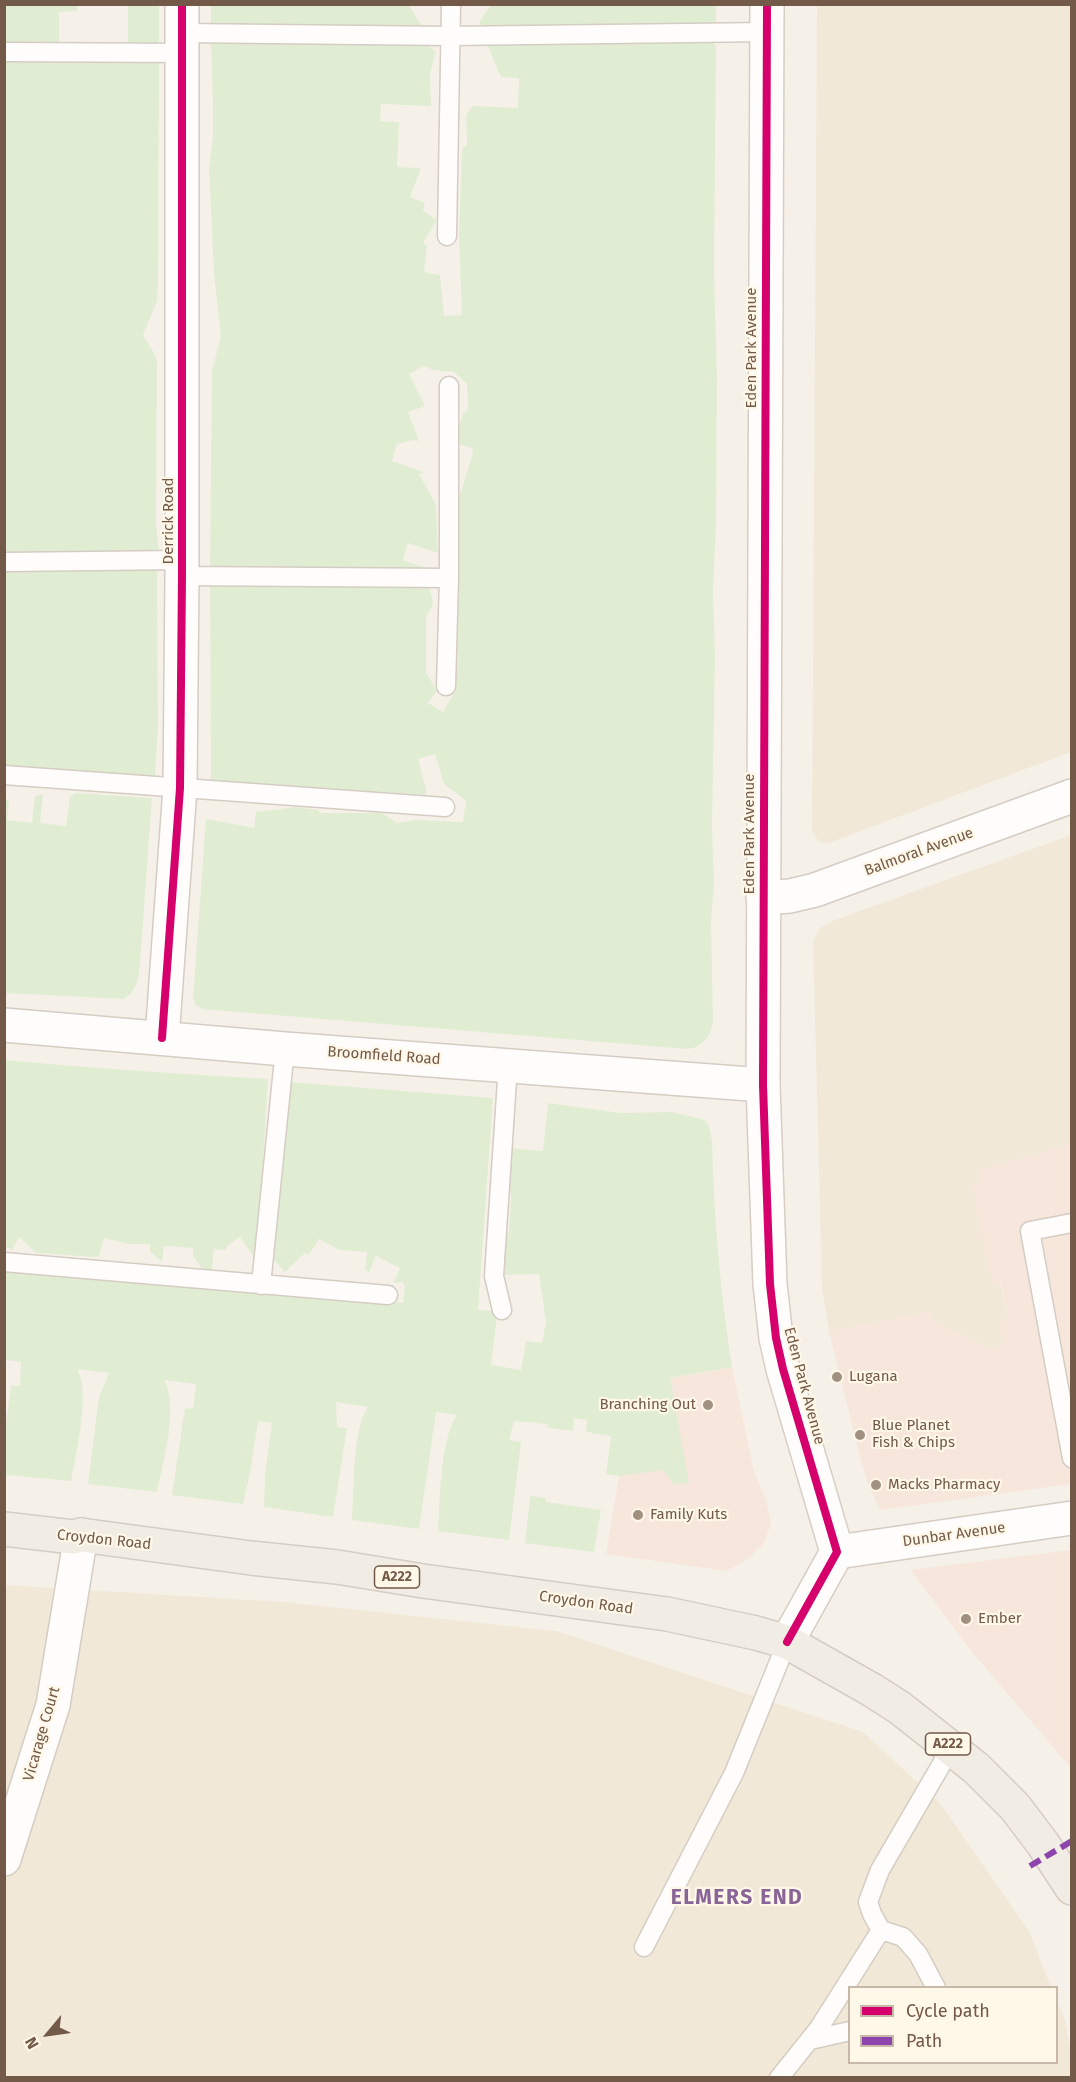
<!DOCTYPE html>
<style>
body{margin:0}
#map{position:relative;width:1076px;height:2082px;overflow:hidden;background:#f6f1e8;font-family:"Fira Sans",sans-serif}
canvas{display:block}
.frame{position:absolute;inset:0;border:6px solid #735a48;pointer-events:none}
.legend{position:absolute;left:848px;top:1986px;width:210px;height:78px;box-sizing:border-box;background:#fff7e8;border:2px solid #c7b8a8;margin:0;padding:8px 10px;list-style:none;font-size:18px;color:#735a48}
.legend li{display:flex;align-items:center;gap:12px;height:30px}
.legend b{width:30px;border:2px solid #c7b8a8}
.north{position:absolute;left:18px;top:2004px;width:60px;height:60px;-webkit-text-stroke:4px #fff7e8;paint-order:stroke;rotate:241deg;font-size:16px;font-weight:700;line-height:24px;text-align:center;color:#735a48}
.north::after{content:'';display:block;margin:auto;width:21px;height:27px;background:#735a48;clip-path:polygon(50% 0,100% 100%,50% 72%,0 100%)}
</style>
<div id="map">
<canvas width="1076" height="2082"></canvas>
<div class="frame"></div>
<ul class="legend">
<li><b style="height:8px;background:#d6006c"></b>Cycle path</li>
<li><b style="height:8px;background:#8e44ad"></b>Path</li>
</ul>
<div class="north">N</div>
</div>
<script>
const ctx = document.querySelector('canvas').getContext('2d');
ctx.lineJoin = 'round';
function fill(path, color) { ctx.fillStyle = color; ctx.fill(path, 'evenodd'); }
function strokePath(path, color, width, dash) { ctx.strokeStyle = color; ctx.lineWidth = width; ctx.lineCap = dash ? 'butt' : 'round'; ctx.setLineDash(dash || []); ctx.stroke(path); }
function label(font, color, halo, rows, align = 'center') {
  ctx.font = font + ' "Fira Sans",sans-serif'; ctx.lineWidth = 4.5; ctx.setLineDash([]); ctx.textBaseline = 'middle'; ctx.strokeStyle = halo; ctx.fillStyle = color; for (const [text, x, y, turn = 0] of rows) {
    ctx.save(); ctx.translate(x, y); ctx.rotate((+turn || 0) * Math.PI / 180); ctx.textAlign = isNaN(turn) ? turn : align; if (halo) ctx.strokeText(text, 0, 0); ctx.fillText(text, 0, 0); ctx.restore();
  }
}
fill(new Path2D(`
 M817 5H1072L1071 752 829 843 819 842 812 832Z
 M1071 835V1144L980 1170 992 1283H1000L1008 1317 1004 1344 989 1348 932 1322 930 1312 829 1331 822 1288 813 941 820 928 832 921Z
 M4 1585 283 1602 556 1631 863 1732 940 1803 1029 1931 1051 1987 850 1988V2062H1056L1057 2001 1065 2021 1071 2052V2077H5Z`), '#f2e8d8');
fill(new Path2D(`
 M1071 1144V1484L880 1510 869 1487 861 1461 829 1331 930 1312 932 1322 989 1348 1004 1344 999 1320 1008 1317 1001 1283 992 1284 972 1185 980 1182V1170Z
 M732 1367 754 1472 766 1500 771 1524 764 1543 748 1559 726 1571 606 1554 619 1476 629 1386Z
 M1071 1550H1072L1071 1768 972 1652 911 1570Z`), '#f7e6db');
fill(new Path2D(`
 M408 4 422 26 211 25V5Z
 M4 5H77V11L59 12V43L5 44Z
 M128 5H159V44H128Z
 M491 5H716V24L485 27 479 23Z
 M709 40 716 46 714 270 717 376 716 524 713 589 715 655 712 827 714 884 711 921 713 1020C711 1036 704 1047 687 1049L202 1009 196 1005 193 998 206 819 254 828 256 812 297 807 318 810 320 813H382L397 823 415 820 463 822 466 801 444 784 435 754 418 759 426 789V795L211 782 210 583 429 586 433 604 426 617V673L437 691 428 703 443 712 454 693 458 656 456 616 457 513 460 495 473 453 472 448 455 443 463 413 468 410 467 384 454 372 433 370 424 366 409 374 425 406 408 412 419 441 413 440 397 444 392 461 424 472 419 474 436 505 438 553 408 543 403 560 423 567 420 570 210 567 212 371 221 337 214 274 209 167 213 137V107L211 43 252 41 424 42 436 52 430 73 431 106 381 104 380 121 399 122 397 167 421 168 410 197 425 203 423 211 437 220 423 243 427 246 424 272 440 275 444 316 462 315 459 235 462 150 467 144 466 115 473 106 518 108 519 78 501 77 486 42Z
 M5 59 159 61 158 286 157 301 143 335C147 344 154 350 157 360L156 523 159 554 5 555Z
 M157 569 158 728 155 776 103 775 5 766 4 570Z
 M75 793 152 798 140 963C138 979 138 991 123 999L5 993V800H9L7 820 32 823 35 796 43 794 40 823 66 826 70 797Z
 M4 1060C92 1068 180 1074 268 1079L257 1262 240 1237 228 1245 226 1250 214 1249 212 1270 202 1268 193 1257V1248L164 1246 162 1262 150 1251V1244H129L104 1238 99 1256 94 1257 36 1253 19 1237 12 1250 5 1246Z
 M289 1082 493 1098 478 1310 491 1311 497 1316 491 1365 521 1370 526 1341 542 1343 546 1322 539 1274 505 1275 503 1237 509 1232 511 1198 507 1163 509 1148 543 1151 548 1103 621 1113 672 1112 705 1120 709 1126 712 1141C714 1217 720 1291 732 1367L670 1378 689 1483 673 1484 663 1470 619 1476 606 1474 611 1436 586 1432 587 1420 574 1418 573 1431 548 1428 547 1424 514 1421 509 1440 521 1442 509 1540 438 1531C440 1501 440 1439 457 1415L436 1412 419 1529 352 1520C354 1490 352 1431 368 1407L336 1402 337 1427 347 1428 333 1517 264 1507 265 1473 272 1423 258 1421 250 1473 243 1504 172 1495 185 1408 193 1409 196 1384 164 1380C179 1405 163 1464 157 1492L88 1484 99 1397 109 1373 77 1369C91 1393 76 1453 71 1481L5 1475V1432L11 1385 20 1386 21 1362 5 1360 4 1269 403 1303 405 1286 402 1282 393 1283 400 1268 376 1256 369 1272 365 1270 367 1252 340 1250 319 1239 309 1255 305 1253 285 1272 274 1260Z
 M530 1496 546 1498V1502L601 1510 594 1552 525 1543Z`), '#e1edd3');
const lane = new Path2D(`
 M182 33 450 36 767 32
 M4 52 182 53
 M447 236 451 4
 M4 562 182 560
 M182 576 449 578 446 686
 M449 578V386
 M4 775 445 807
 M1072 1223 1030 1231 1072 1458
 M4 1262 388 1295
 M261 1285 285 1049
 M502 1310 494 1276 508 1065
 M881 1930 903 1937 918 1954 936 1988
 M644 1947 734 1773 787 1642
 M810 2040 850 2031
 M779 2078 819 2028 881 1930 872 1914 868 1902 880 1870 951 1748`);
const street = new Path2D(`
 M763 898 790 896 815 890 1072 796
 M4 1025 285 1049 763 1085
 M162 1038 180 788 182 576V4
 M837 1552 1072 1518
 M4 1859 53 1705 81 1535`);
const secondary = new Path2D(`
 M767 4 763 1085 770 1284 776 1338 783 1369 837 1552 787 1642`);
const primary = new Path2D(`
 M4 1529 73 1537 81 1535 251 1558 337 1567 423 1581 667 1614 756 1633 787 1642 872 1690 900 1708 976 1768 1015 1807 1043 1844 1072 1888`);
strokePath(lane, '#d5ccc3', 21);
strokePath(street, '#d5ccc3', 36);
strokePath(secondary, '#d7cdc4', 36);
strokePath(primary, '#d5ccc5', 36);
strokePath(lane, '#fefdfc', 18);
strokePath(street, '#fefdfc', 33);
strokePath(secondary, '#fefdfc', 33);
strokePath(primary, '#f2ede4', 33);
strokePath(new Path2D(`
 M1030 1866 1072 1841`), '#8e44ad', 6, [12, 6]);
strokePath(new Path2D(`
 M767 4 763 1085 770 1284 776 1338 783 1369 837 1552 787 1642
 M162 1038 180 788 182 576V4`), '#d6006c', 8);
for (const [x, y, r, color] of [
 [837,1377,6,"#a18f80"],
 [708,1405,6,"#a18f80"],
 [860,1435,6,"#a18f80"],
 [876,1485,6,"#a18f80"],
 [638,1515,6,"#a18f80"],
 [966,1619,6,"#a18f80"]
]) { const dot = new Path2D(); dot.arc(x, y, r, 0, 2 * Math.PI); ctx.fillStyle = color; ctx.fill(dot); strokePath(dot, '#fff7e8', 2); }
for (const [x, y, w] of [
 [397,1577,45],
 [948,1744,45]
]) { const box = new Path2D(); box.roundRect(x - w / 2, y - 11, w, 22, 4.5); ctx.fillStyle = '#fff7e8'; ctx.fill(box); strokePath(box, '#735a48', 1.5); }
label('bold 14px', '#735a48', null, [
 ["A222",397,1577],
 ["A222",948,1744]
]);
label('15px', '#735a48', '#fff7e8', [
 ["Eden Park Avenue",752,348,-90],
 ["Derrick Road",169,521,-90],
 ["Eden Park Avenue",750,834,-90],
 ["Balmoral Avenue",919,852,-20],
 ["Broomfield Road",384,1056,4],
 ["Eden Park Avenue",804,1386,75],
 ["Dunbar Avenue",954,1535,-8],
 ["Croydon Road",104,1540,6],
 ["Croydon Road",586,1603,8],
 ["Vicarage Court",42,1734,-74]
]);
label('15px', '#735a48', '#fff7e8', [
 ["Lugana",849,1377],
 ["Branching Out",696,1405,"right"],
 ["Blue Planet",872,1426],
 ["Fish & Chips",872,1443],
 ["Macks Pharmacy",888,1485],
 ["Family Kuts",650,1515],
 ["Ember",978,1619]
], 'left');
ctx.letterSpacing = '1.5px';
label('bold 21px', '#896497', '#fff7e8', [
 ["ELMERS END",737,1898]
]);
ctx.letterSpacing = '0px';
</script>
